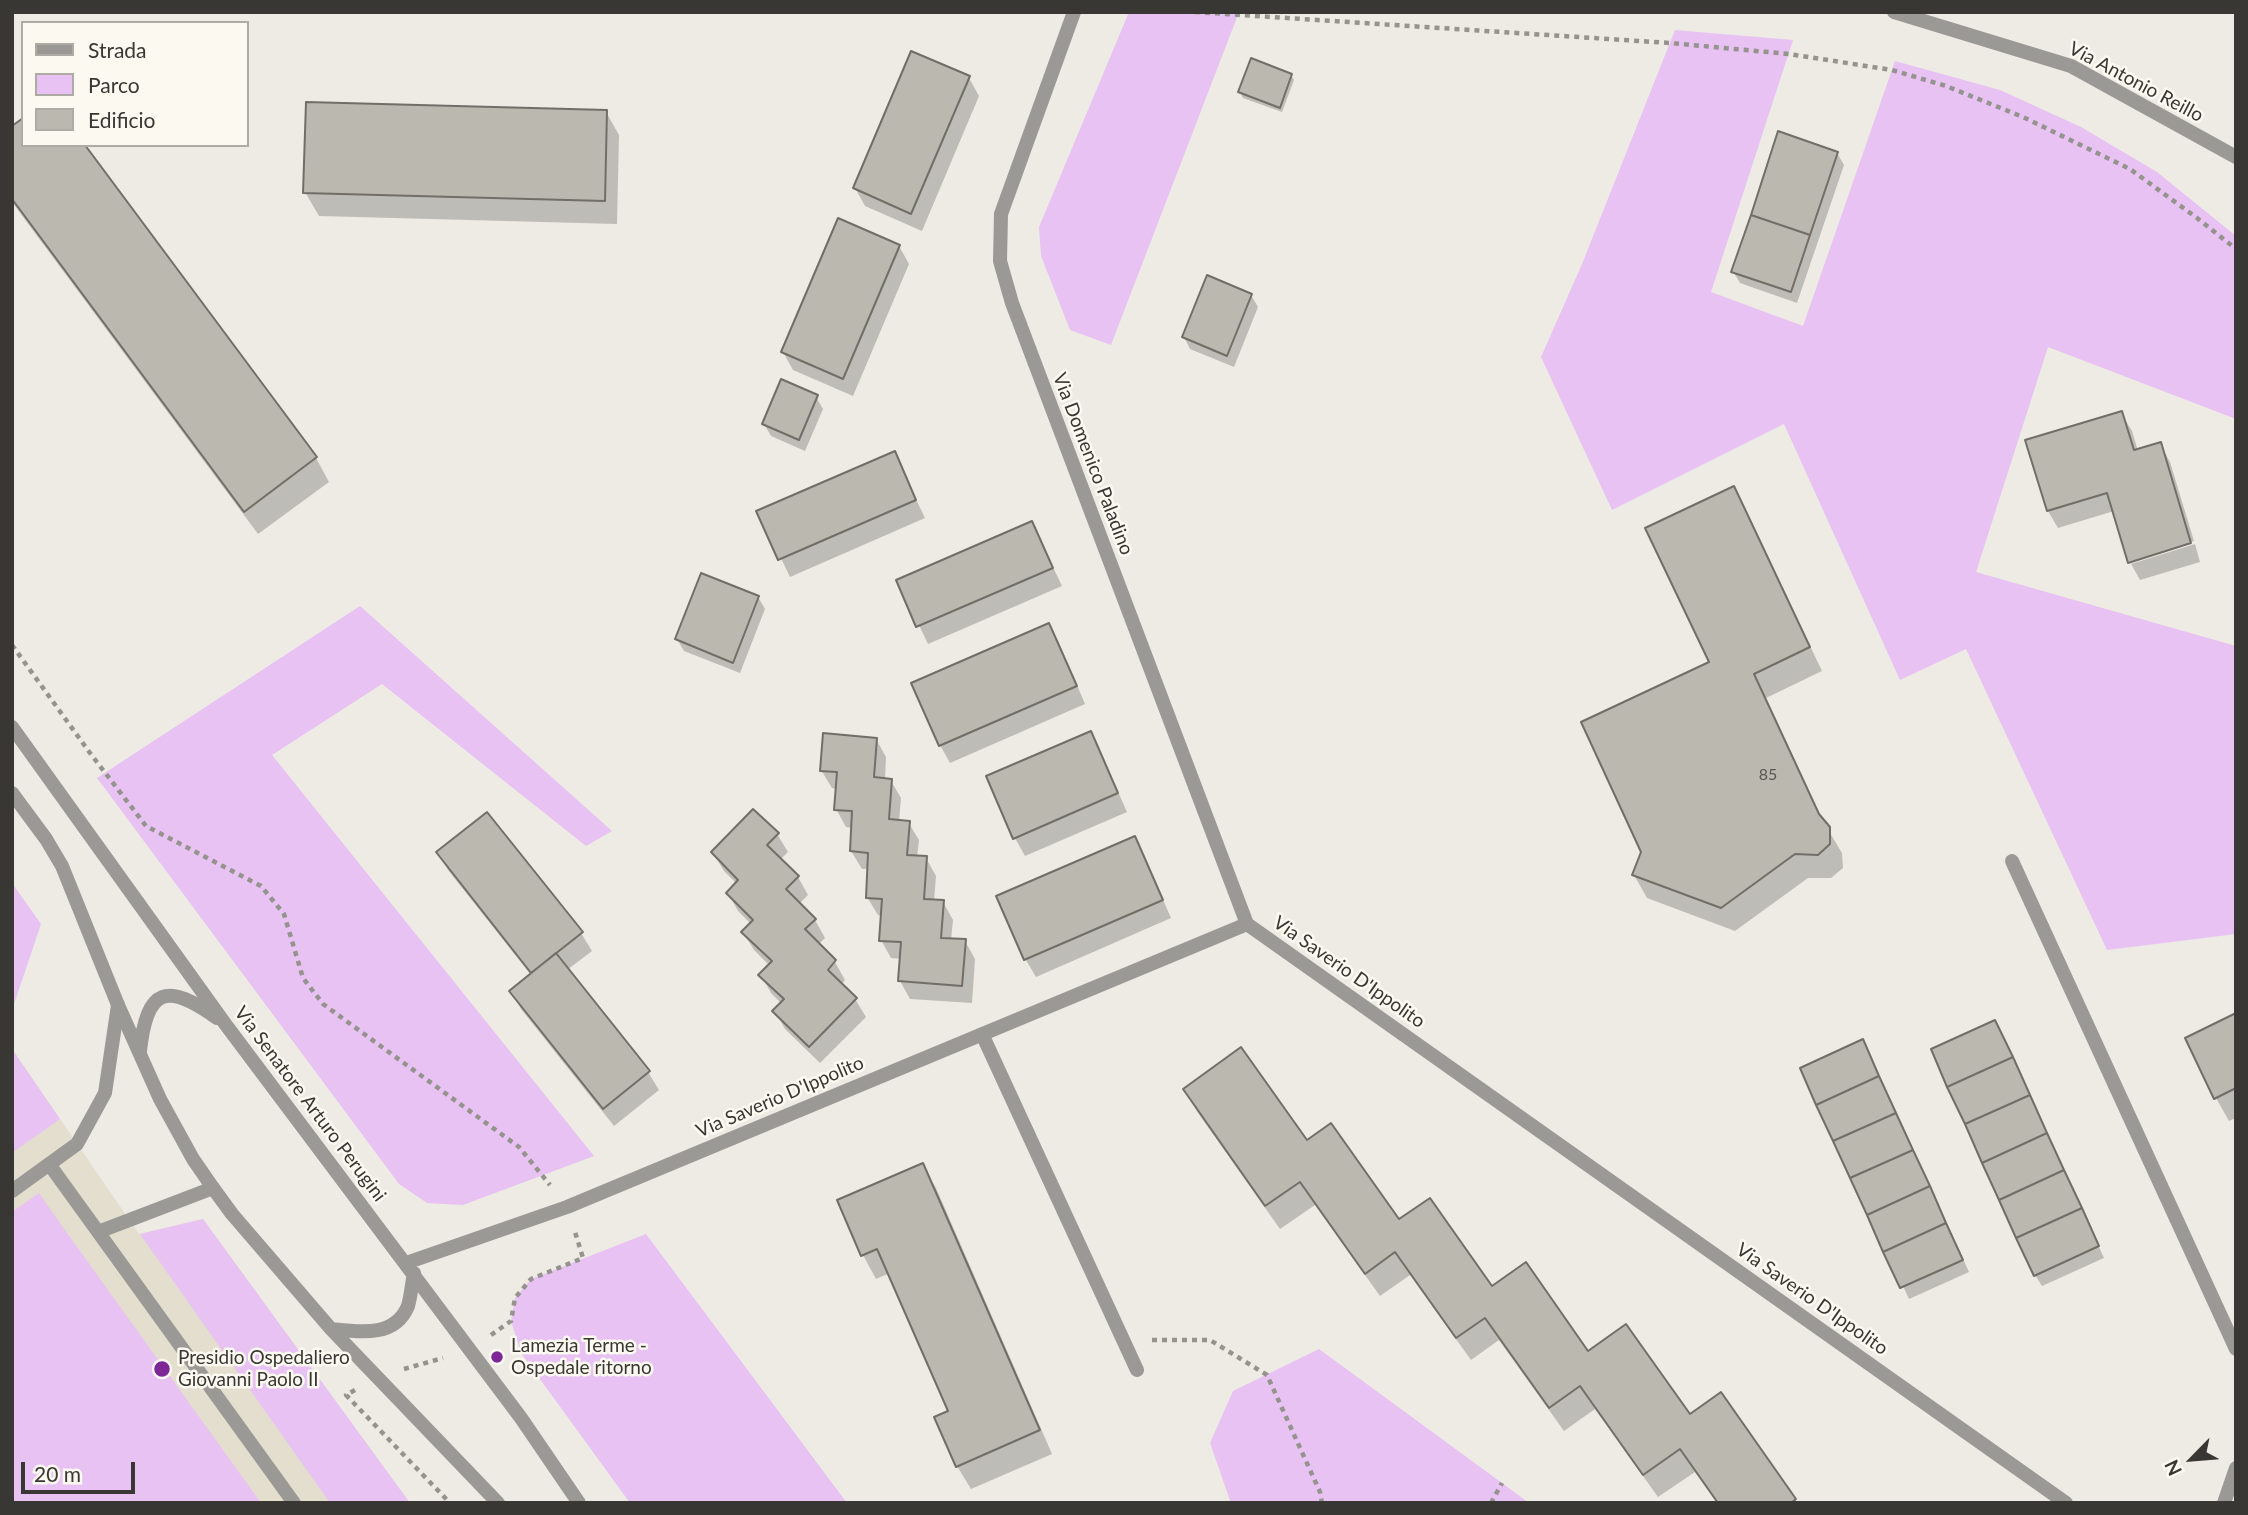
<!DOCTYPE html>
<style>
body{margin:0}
#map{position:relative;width:2248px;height:1515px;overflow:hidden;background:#eeebe4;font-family:Lato,sans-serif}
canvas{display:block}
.frame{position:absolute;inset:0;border:14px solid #383734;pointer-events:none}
.legend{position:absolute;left:21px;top:21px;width:228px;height:126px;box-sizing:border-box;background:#fcf9f1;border:2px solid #aeaba5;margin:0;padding:9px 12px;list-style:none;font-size:21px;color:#383734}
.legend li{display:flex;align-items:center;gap:14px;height:35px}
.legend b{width:35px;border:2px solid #aeaba5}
.north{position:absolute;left:2157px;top:1424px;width:70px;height:70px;-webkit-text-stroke:5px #fcf9f1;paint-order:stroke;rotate:245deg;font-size:19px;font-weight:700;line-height:28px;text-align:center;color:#383734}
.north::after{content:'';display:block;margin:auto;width:24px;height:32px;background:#383734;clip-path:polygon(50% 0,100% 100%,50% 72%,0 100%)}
.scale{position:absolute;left:21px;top:1462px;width:114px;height:32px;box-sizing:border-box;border:4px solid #383734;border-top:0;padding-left:9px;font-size:21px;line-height:24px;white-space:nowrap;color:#383734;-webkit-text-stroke:5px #fcf9f1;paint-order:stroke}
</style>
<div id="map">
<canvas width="2248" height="1515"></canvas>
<div class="frame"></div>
<ul class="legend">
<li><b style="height:9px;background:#9b9996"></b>Strada</li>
<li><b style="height:19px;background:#e7c2f3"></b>Parco</li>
<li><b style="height:19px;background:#bbb8b0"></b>Edificio</li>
</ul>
<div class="north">N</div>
<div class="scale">20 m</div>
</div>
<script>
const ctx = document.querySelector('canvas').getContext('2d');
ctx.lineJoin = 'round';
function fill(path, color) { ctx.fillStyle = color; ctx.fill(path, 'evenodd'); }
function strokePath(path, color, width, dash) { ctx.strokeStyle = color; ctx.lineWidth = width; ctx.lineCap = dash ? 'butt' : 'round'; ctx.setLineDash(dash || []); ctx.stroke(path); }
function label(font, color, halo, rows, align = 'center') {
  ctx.font = font + ' Lato,sans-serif'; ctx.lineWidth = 5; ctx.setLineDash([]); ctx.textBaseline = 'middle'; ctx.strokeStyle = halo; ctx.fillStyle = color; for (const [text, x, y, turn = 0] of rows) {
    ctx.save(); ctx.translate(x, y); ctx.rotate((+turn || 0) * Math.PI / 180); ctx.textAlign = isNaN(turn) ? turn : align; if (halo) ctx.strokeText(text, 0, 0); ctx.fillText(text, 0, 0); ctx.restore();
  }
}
fill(new Path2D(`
 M12 1049 139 1234 203 1219 410 1503H12Z`), '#e4decf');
fill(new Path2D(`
 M1129 12H1239L1111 345 1070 330 1041 256 1039 227Z
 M1675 30 1793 40 1711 292 1803 326 1895 61 2000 90 2081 127 2157 172 2236 236V419L2048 347 1976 572 2236 646V934L2107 950 1966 649 1900 680 1784 424 1612 510 1541 357 1582 264Z
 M360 606 612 831 586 846 382 684 272 755 594 1156 463 1205 427 1203 399 1184 97 778Z
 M12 883 41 924 12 1010Z
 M12 1049 60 1119 12 1153Z
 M39 1193 62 1226 261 1503H12V1212Z
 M203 1219 410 1503H330L140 1234Z
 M646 1234 847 1503H630L521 1353 511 1321 515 1298 531 1279Z
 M1319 1349 1502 1483 1529 1503H1231L1210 1443 1233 1391Z`), '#e7c2f3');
fill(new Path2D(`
 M1291 75 1294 80 1282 112 1243 98 1240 92Z
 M969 78 979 96 922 231 865 206 855 188Z
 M606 112 619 135 617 224 319 216 305 192Z
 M12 128 23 145H83L316 458 329 482 258 534 12 202Z
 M1837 153 1844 165 1797 303 1740 283 1733 271Z
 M899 246 909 264 853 396 793 370 783 352Z
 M1251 295 1258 307 1234 367 1190 349 1184 337Z
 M816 397 823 409 805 451 771 436 764 424Z
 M2121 413 2132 431 2138 451 2160 444 2170 462 2194 541 2131 560V564L2195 544 2200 562 2140 580 2130 562 2114 511 2058 528 2048 511Z
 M894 454 925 518 790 577 759 512Z
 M1733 488 1746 511 1822 671 1766 698 1824 823 1842 853 1843 868 1831 878H1808L1735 931 1647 898 1634 875 1711 662Z
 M1032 523 1062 586 928 644 898 581Z
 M758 597 765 609 740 673 684 651 677 639Z
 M1049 625 1059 643 1085 704 950 763 940 745Z
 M1090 733 1100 751 1127 812 1025 856 1015 838 988 777Z
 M876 739 886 757 885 780 891 781 901 798 899 822H908L919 840 917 857 926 858 936 876 934 901 943 902 953 920 951 940 965 941 975 959 972 1003 910 999 900 981 902 959 891 958 881 940 883 916 878 915 867 897 869 869H862L851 851 853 828 846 827 836 809 837 789 832 788 821 770Z
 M777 834 788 852 780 860 798 877 808 895 799 904 815 920 825 938 818 945 835 962 845 980 841 985 855 999 866 1017 820 1063 785 1029 775 1011 782 1004 771 993 761 975 770 966 754 950 743 932 751 924 738 911 728 893 737 884 724 871 713 853Z
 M1134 838 1144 856 1171 918 1036 977 1026 960 998 897Z
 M438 853 581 933 592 951 567 970 648 1072 659 1090 614 1126 521 1009 511 991 531 975 448 870Z
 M2236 1015V1118L2229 1121 2216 1098Z
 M2001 1034 2104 1258 2042 1286 2035 1275Z
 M1869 1053 1969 1272 1909 1299 1802 1069Z
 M1185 1089 1306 1143 1399 1222 1492 1289 1588 1353 1689 1416 1721 1394 1796 1503H1717L1695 1472 1658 1497 1595 1409 1564 1431 1499 1340 1471 1360 1410 1275 1380 1296 1315 1205 1280 1229 1198 1113Z
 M922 1165 936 1188 1052 1454 971 1489 957 1466 950 1412 890 1273 876 1279 863 1255 839 1201Z`), '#0003');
const building = new Path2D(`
 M911 51 970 76 911 214 853 188Z
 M1251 58 1292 74 1280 108 1238 92Z
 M306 102 607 110 605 201 303 193Z
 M23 118V145H85L317 457 244 512 12 199V126Z
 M1778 131 1838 152 1810 235 1751 215Z
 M1751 215 1810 235 1791 292 1731 272Z
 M838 218 900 245 843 379 781 352Z
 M1207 275 1252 294 1227 356 1182 337Z
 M781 379 818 395 799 440 762 424Z
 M2122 411 2134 450 2161 442 2191 543 2128 563 2107 493 2047 511 2025 440Z
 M895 451 916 500 778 560 756 511Z
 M1734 486 1810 647 1754 674 1819 814 1830 827V844L1818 855 1795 854 1721 908 1632 875 1641 852 1581 722 1709 662 1645 528Z
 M1032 521 1053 568 916 627 896 580Z
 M701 573 759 596 733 663 675 639Z
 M1049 623 1077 686 939 746 911 683Z
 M1091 731 1118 793 1013 839 986 776Z
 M823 733 877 738 874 777 892 779 889 819 910 821 907 855 927 856 924 899 944 900 941 938 966 939 962 986 898 981 901 942 879 941 882 899 866 898 868 853 850 851 852 811 834 810 837 772 820 771Z
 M753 809 779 833 767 845 799 876 786 889 816 919 805 929 836 960 828 970 857 998 809 1047 772 1011 784 999 758 975 772 961 741 932 753 920 726 893 738 880 711 852Z
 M487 812 583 932 531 973 436 852Z
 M1135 836 1163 900 1024 960 996 896Z
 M556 953 650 1071 603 1109 509 991Z
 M2236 1013V1088L2214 1099 2185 1038Z
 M1995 1020 2013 1057 1947 1087 1931 1049Z
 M1863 1039 1879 1076 1816 1105 1800 1068Z
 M1241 1047 1307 1140 1331 1123 1399 1219 1430 1198 1492 1286 1526 1262 1588 1351 1626 1324 1690 1414 1721 1392 1796 1499 1791 1503H1718L1680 1449 1643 1475 1580 1386 1549 1408 1485 1318 1456 1338 1395 1252 1365 1274 1300 1182 1265 1206 1183 1089Z
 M2013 1057 2030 1095 1965 1124 1947 1087Z
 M1879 1076 1896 1113 1833 1141 1816 1105Z
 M2030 1095 2047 1133 1982 1163 1965 1124Z
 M1896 1113 1913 1150 1850 1178 1833 1141Z
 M2047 1133 2064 1170 1999 1200 1982 1163Z
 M1913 1150 1930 1186 1867 1215 1850 1178Z
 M923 1163 1040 1430 956 1467 934 1417 948 1411 877 1249 861 1256 837 1200Z
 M2064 1170 2082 1208 2016 1238 1999 1200Z
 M1930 1186 1946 1223 1883 1252 1867 1215Z
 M2082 1208 2099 1246 2034 1276 2016 1238Z
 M1946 1223 1963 1260 1900 1288 1883 1252Z`);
fill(building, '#bbb8b0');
strokePath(building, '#706e67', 2);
strokePath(new Path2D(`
 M1195 12 1670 43 1789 54 1892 70 1946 86 2023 117 2130 169 2197 218 2236 249
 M12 645 90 753 146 826 261 886 284 914 303 978 323 1004 519 1147 550 1185
 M491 1335 511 1321 515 1298 531 1279 583 1258 575 1232
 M1152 1340H1210L1267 1375 1320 1492 1322 1503
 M404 1369 443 1358
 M355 1390 346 1395 450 1503
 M1491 1503 1502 1483`), '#95938e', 4.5, [5, 5]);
strokePath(new Path2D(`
 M49 1164 294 1503
 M12 1191 77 1144 105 1093 118 1005
 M98 1232 213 1188`), '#9b9996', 14);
strokePath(new Path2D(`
 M1074 12 1001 214 1000 261 1012 303 1247 924
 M1894 12 2071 66 2236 157
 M12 727 226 1025 521 1418 579 1503
 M12 793 46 839 62 866 118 1005 160 1099 193 1159 213 1188 232 1214 331 1329 498 1503
 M2012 861 2236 1349
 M982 1034 1137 1370
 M140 1051C147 987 167 982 217 1018
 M406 1263 567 1207 1247 924 2066 1503
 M331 1329C359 1332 395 1338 408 1306 411 1296 412 1283 414 1273
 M2224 1503 2236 1468`), '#9b9996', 14);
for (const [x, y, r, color] of [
 [497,1357,7,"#7e2897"],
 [162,1369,9,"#7e2897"]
]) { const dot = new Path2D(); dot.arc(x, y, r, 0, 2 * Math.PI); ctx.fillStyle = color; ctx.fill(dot); strokePath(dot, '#fcf9f1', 2.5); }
label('16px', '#595753', null, [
 ["85",1768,775]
]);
label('19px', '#383734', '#fcf9f1', [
 ["Via Antonio Reillo",2136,82,28],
 ["Via Domenico Paladino",1093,464,69],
 ["Via Saverio D'Ippolito",1349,972,35],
 ["Via Saverio D'Ippolito",780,1097,-23],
 ["Via Senatore Arturo Perugini",310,1104,53],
 ["Via Saverio D'Ippolito",1812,1299,35]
]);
label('19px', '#383734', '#fcf9f1', [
 ["Lamezia Terme -",511,1346],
 ["Ospedale ritorno",511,1368],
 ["Presidio Ospedaliero",178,1358],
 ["Giovanni Paolo II",178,1380]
], 'left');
</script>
